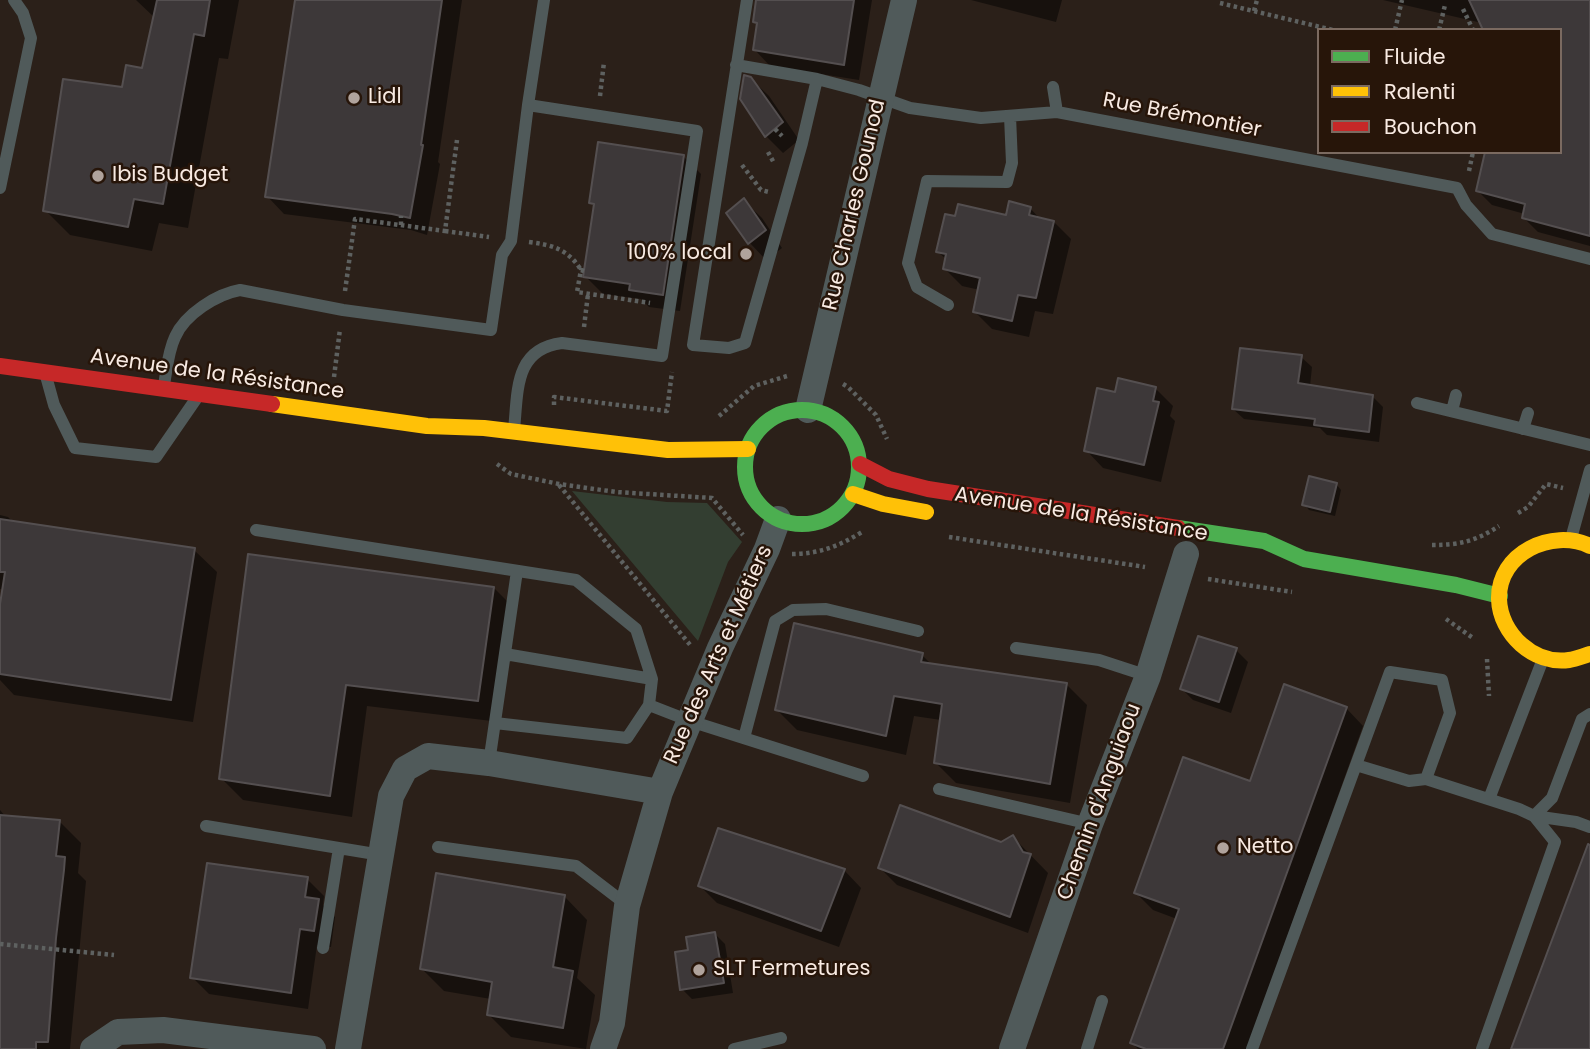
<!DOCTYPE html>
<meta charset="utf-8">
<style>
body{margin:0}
#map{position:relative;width:1590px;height:1049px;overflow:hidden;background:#2b2019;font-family:Poppins,sans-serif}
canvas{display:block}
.legend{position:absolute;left:1317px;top:28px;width:245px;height:126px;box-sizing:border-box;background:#271509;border:2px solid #7b6a60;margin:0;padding:9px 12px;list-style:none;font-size:21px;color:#f8eae2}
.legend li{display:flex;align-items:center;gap:14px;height:35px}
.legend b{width:35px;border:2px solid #7b6a60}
</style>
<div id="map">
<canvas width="1590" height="1049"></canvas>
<ul class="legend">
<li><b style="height:9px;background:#4caf50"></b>Fluide</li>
<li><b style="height:9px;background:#ffc107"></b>Ralenti</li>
<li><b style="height:9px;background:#c62828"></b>Bouchon</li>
</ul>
</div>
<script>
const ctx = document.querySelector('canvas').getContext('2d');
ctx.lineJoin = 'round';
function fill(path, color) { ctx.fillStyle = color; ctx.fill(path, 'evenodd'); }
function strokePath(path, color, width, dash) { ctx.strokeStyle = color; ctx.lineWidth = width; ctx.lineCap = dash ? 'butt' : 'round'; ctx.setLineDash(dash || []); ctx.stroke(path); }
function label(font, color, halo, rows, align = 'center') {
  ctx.font = font + ' Poppins,sans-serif'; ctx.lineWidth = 5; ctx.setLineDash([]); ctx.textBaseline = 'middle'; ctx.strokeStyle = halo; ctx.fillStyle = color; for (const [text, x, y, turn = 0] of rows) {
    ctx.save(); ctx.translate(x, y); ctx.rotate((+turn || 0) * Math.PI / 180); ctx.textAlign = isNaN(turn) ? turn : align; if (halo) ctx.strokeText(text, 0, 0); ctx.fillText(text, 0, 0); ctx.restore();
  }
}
fill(new Path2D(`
 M572 491 667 502 707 503 742 542 728 562 698 641Z`), '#333e31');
fill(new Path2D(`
 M136 0H239L228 59 219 58 188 228 159 223 152 251 70 235 45 210 123 89 144 70 155 18Z
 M296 0H462L438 162 440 164 427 235 411 230 284 214 267 196Z
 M758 0H872L859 80 770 66 755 50 758 25 755 22Z
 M971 0H1062L1056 22Z
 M1383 0H1590V246L1538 232 1524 218 1525 214 1492 205 1478 191 1560 152V30L1482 23Z
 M750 78 769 96 799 140 783 153 766 136Z
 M684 157 701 174 680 311 649 307 641 299 603 294 585 276 596 208 591 203Z
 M744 201 762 218 782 248 766 260 749 242Z
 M1030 208 1041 220 1054 222 1071 239 1053 314 1035 311 1029 337 992 329 975 312 980 290 962 286 945 269 947 260 938 252 1007 217Z
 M1301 357 1312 367 1310 386 1372 396 1383 407 1379 442 1327 435 1320 428 1244 419 1233 409Z
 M1155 388 1173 406 1170 416 1175 421 1161 482 1103 468 1086 450 1116 394Z
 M1336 484 1341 490 1335 516 1309 510 1304 504Z
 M0 515 8 517 14 523 194 550 217 572 193 722 14 695 0 680V616L4 590 0 589Z
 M250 556 494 588 516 610 500 722 367 706 352 817 243 800 221 778Z
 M1199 638 1236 650 1248 662 1231 713 1193 700 1182 689Z
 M922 655 933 666 1067 685 1087 705 1070 803 956 783 935 762 941 720 914 716 906 755 797 730 777 710Z
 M1346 708 1363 726 1247 1049H1138L1132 1043 1177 919 1153 910 1136 893 1251 783Z
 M0 810 5 816 60 822 81 843 78 873 86 881 70 1049H0Z
 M1013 837 1048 873 1028 933 897 885 880 868 1001 844Z
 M844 870 861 888 839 947 717 903 700 886Z
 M307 879 324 896 323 905 335 917 331 947 317 945 308 1009 209 994 192 977Z
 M565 897 587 920 577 978 595 995 586 1049 511 1037 488 1014 491 999 444 991 422 969Z
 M715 934 725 944 733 993 692 999 682 989 690 951Z`), '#0007');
const building = new Path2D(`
 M157 0H210L204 36 194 34 163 204 134 199 128 227 43 211 63 79 122 87 126 65 142 68Z
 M295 0H442L421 145H423L410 218 392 214 265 197Z
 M756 0H854L844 65 753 50 757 23 753 22Z
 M1469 0H1590V236L1522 218 1525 204 1476 191 1485 152H1560V30H1483Z
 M744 75 751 77 783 122 765 137 740 99Z
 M598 142 684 155 663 295 629 290 630 284 583 277 594 204 589 203Z
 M744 198 766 230 748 244 726 213Z
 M1009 201 1031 207 1029 215 1054 221 1036 298 1018 295 1012 321 973 312 980 278 943 269 946 254 936 252 945 214 955 216 958 204 1006 215Z
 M1240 348 1302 355 1298 383 1373 395 1369 432 1314 425 1315 419 1232 409Z
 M1118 378 1156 387 1153 401 1159 402 1144 465 1084 451 1097 388 1115 392Z
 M1309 476 1337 483 1330 512 1302 505Z
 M0 519 195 548 171 700 0 674V604L5 572H0Z
 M248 554 494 587 478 701 346 685 330 796 219 779Z
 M794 623 923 653 921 662 1067 683 1050 784 934 763 942 704 894 696 886 736 775 710Z
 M1198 636 1237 648 1219 702 1180 689Z
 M1284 684 1347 707 1223 1049H1146L1130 1043 1179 909 1134 893 1183 757 1250 781Z
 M900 805 1001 842 1013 835 1023 852 1031 854 1010 917 878 868Z
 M0 815 60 820 56 856 65 857 64 870 56 938 48 1042H36V1049H0Z
 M718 828 845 869 821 931 698 886Z
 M1588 844 1590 845V1049H1511Z
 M207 863 308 877 305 897 319 899 314 931 300 929 291 993 190 978Z
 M436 873 565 895 553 967 573 971 563 1028 487 1015 492 982 420 969Z
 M715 932 724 983 680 990 675 952 688 950 686 937Z`);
fill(building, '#3d3839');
strokePath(building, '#544f50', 2);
strokePath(new Path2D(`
 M1220 3 1333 30
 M1463 9 1473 30
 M1254 11 1257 0
 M1395 30 1402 0
 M1439 30 1445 5
 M600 96 604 62
 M775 129 782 136
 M768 152 774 163
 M742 165 761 190 769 192
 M1469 171 1473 152
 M401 225V216
 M445 231 489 237
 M529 242C552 245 568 249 581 270
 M584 271 581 270 577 292 650 303
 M345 291 355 219 445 231 457 140
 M584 327 588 294
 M334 377 340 329
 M843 384 848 387 876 415 887 439
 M554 405V397L667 411 672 372
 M719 416 754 386 787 376
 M497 464 511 474 559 484 616 492 712 498 743 535
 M559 485 691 646
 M1518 513 1528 507 1546 484 1563 488
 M949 537 1145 567
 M1432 545C1460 545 1476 541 1499 526
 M792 554C819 554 839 546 862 532
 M1208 579 1292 592
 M1446 619 1473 638
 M1487 659 1489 696
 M0 944 114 955`), '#5e6160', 4.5, [3.5, 3.5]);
strokePath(new Path2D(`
 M747 0 693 345 729 348 745 343 802 143 817 79
 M736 65 817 79 859 90 910 108 981 118 1057 112 1457 188 1466 205 1492 234 1590 259
 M1053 87 1057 112
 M0 188 31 38 23 13 14 0
 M948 305 917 287 908 263 927 181 1007 182 1012 163 1010 116
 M46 376 54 405 75 448 156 457 196 399
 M164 385C167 368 168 352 175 337 185 314 217 294 240 290L343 310 491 330 502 255 511 241 528 105 544 0
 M1417 403 1590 445
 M1452 411 1456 395
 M1523 429 1528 413
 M514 430C518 391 514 349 562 343L662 356 697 131 528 105
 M256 530 576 580 636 629 652 679 649 705 690 721 863 776
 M1572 535 1590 470
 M1016 648 1099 660 1148 676
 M505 654 652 679
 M495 723 627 738 649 705
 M744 738 775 621 793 610 826 609 918 631
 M489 763 517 571
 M1356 765 1409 781 1426 779 1519 809 1534 816 1576 822 1590 827
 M939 789 1090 824
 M1489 799 1543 659
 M1534 816 1552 798 1582 719 1590 714
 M206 826 381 855
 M438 847 576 866 627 905
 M323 948 339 848
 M734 1049 781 1038
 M1087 1049 1102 1001
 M1252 1049 1390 672 1442 680 1450 713 1426 779
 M1482 1049 1555 842 1534 816`), '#505a5a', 12);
strokePath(new Path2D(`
 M808 410 904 0
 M93 1049 118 1032 163 1030 313 1049
 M348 1049 391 796 405 769 428 756 489 763 660 792
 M603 1049 612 1023 627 906 660 792 720 648 767 549 778 519
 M1012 1049 1090 824 1148 676 1186 554`), '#505a5a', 26);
strokePath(new Path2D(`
 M745 467a57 57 0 1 1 114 0a57 57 0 1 1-114 0Z
 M1178 528 1264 541 1304 559 1456 585 1500 596`), '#4caf50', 16);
strokePath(new Path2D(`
 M272 404 427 426 484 428 668 450 748 449
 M853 494 883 504 926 512
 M1590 546C1552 528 1498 553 1499 599 1500 634 1534 665 1569 660 1576 659 1583 656 1590 654`), '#ffc107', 16);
strokePath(new Path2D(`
 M0 366 272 404
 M860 464 889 479 928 489 1178 528`), '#c62828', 16);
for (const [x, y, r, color] of [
 [354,98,7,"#b0a39c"],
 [98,176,7,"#b0a39c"],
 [746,254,7,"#b0a39c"],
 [1223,848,7,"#b0a39c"],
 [699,970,7,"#b0a39c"]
]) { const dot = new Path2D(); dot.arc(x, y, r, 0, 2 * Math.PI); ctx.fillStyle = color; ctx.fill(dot); strokePath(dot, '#271509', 2.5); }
label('21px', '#f8eae2', '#271509', [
 ["Lidl",368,98],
 ["Ibis Budget",112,176],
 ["100% local",732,254,"right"],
 ["Netto",1237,848],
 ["SLT Fermetures",713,970]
], 'left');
label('21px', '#f8eae2', '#271509', [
 ["Rue Brémontier",1182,116,11],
 ["Rue Charles Gounod",855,205,-77],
 ["Avenue de la Résistance",217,375,8],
 ["Avenue de la Résistance",1081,515,9],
 ["Rue des Arts et Métiers",719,655,-66],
 ["Chemin d'Anguiaou",1100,802,-70]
]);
</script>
